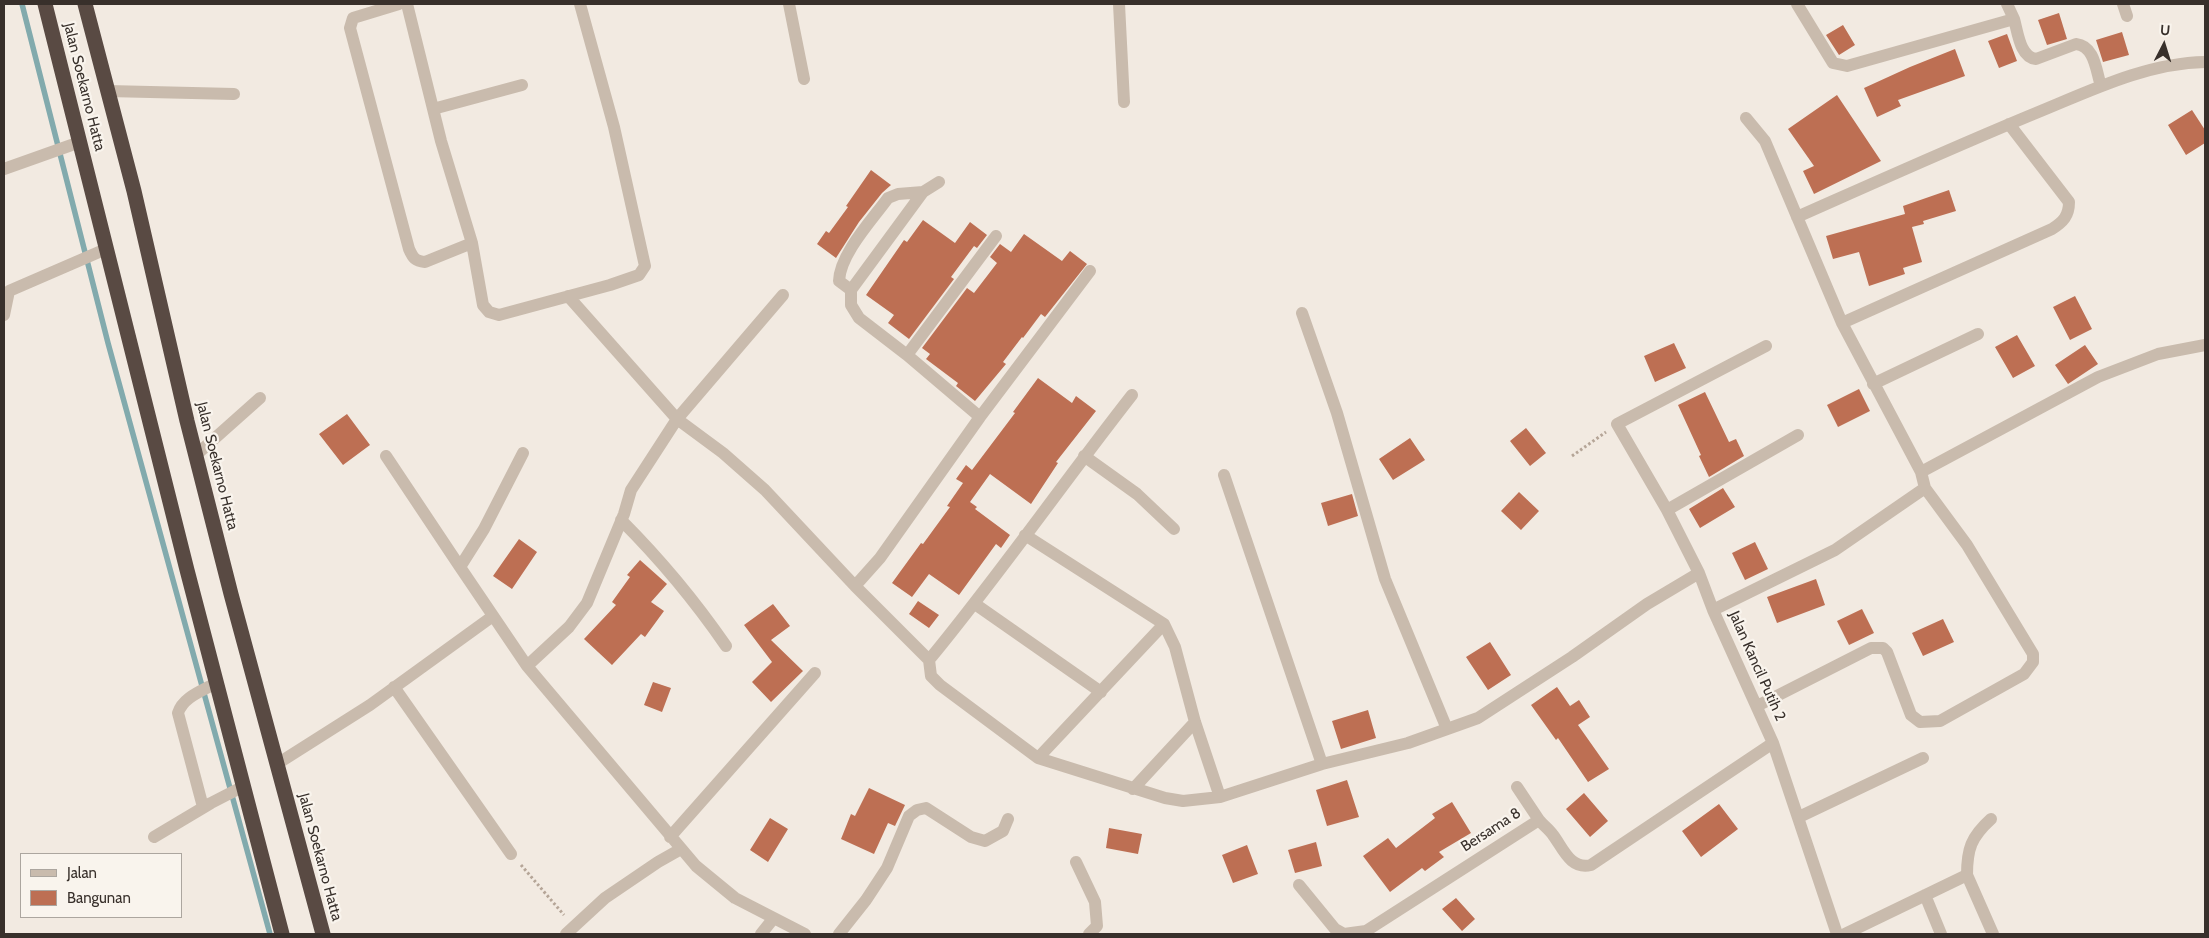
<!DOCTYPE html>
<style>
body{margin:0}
#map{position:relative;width:2209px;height:938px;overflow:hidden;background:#f2eae1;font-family:Cabin,sans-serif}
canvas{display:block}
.frame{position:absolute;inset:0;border:5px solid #38302b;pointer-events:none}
.legend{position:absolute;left:20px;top:853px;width:162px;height:65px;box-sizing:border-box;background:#f9f4ed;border:1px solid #aca69f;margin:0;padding:6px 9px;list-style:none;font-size:15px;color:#38302b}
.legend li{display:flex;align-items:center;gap:10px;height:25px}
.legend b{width:25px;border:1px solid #aca69f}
.north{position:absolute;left:2139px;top:20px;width:50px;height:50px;-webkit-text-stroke:4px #f9f4ed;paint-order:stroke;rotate:5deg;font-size:14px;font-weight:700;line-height:20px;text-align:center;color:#38302b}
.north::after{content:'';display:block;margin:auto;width:18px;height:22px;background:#38302b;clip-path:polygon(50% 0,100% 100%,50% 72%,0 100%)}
</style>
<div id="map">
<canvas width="2209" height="938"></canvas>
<div class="frame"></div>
<ul class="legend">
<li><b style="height:6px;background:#c9bbad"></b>Jalan</li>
<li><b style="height:14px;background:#bd6f53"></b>Bangunan</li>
</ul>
<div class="north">U</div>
</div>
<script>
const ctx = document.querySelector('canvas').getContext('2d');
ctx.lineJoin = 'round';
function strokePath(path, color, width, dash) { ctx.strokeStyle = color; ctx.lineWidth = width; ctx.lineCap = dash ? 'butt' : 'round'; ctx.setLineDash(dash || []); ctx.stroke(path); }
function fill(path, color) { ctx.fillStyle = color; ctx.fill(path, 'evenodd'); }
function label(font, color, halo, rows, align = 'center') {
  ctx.font = font + ' Cabin,sans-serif'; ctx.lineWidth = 4.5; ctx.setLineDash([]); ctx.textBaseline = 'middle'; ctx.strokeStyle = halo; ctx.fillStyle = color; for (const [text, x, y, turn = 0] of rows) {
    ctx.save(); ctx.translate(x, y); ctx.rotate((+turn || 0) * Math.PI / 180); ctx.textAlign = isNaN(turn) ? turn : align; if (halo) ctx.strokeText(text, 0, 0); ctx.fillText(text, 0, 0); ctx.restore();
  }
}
strokePath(new Path2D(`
 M22 4 108 343 270 934`), '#82aaad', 5.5);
fill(new Path2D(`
 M2059 13 2067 39 2047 45 2038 20Z
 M1843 25 1855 45 1839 55 1826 35Z
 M2122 32 2129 55 2103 62 2096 40Z
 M2007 34 2017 61 1999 68 1988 41Z
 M1955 49 1965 76 1898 100 1901 106 1877 117 1864 88 1910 67Z
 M1837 95 1881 161 1814 194 1803 171 1814 166 1788 129Z
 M2192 110 2205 130V143L2186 155 2168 125Z
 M871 170 891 185 882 193 859 222 836 258 817 244 826 231 829 233 848 207 846 206Z
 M1949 190 1956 211 1923 221 1924 224 1912 227 1922 262 1903 268 1905 274 1869 286 1859 252 1833 259 1826 236 1905 214 1903 206Z
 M923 220 955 243 970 222 987 235 977 248 974 246 951 277 954 279 909 339 888 323 894 315 866 295 904 240 907 242Z
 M1024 234 1062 261 1070 251 1087 264 1045 317 1041 314 1023 338 1022 337 1003 362 1006 364 975 401 956 386 958 383 926 359 930 354 922 348 967 288 974 293 997 263 990 257 1000 244 1011 252Z
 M2075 296 2092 329 2070 340 2053 307Z
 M2017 335 2035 366 2013 378 1995 347Z
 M1674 343 1686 368 1655 382 1644 356Z
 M2085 345 2098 364 2068 384 2055 365Z
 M1038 378 1072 403 1076 396 1096 411 1056 462 1058 463 1031 504 990 474 970 502 977 507 975 509 1010 535 1001 548 996 544 959 595 929 574 912 597 892 583 921 543 923 544 950 507 947 506 963 483 956 479 966 465 972 470 1015 413 1013 412Z
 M1859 389 1870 411 1838 427 1827 405Z
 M1705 392 1729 442 1736 439 1744 456 1709 477 1699 456 1701 455 1678 405Z
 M347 414 370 445 343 465 319 434Z
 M1526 428 1546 453 1530 466 1510 441Z
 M1410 438 1425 460 1393 480 1379 459Z
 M1723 488 1735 507 1700 528 1689 509Z
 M1519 492 1539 511 1521 530 1501 511Z
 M1352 494 1358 516 1328 526 1321 503Z
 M519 539 537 552 512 589 493 576Z
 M1755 542 1768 569 1745 580 1732 553Z
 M640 560 667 584 651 602 664 611 645 637 641 634 612 665 584 639 616 605 612 602 630 577 627 575Z
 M1816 579 1825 605 1777 623 1767 597Z
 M918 601 939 615 929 628 909 614Z
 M773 604 790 626 771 640 803 671 771 702 752 682 772 662 744 625Z
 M1862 609 1874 633 1849 645 1837 621Z
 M1943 619 1954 642 1923 656 1912 633Z
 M1490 642 1511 675 1488 690 1466 657Z
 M653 682 671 688 662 712 644 705Z
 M1557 687 1570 706 1579 700 1590 717 1578 725 1609 769 1588 782 1558 738 1556 740 1531 705Z
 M1368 710 1376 738 1341 749 1332 721Z
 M1347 780 1359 817 1327 826 1316 790Z
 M869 788 905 805 895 826 888 823 874 854 841 839 851 814 855 816Z
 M1584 793 1608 821 1590 837 1566 809Z
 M1452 802 1471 833 1439 852 1444 857 1425 871 1422 868 1390 892 1363 856 1388 838 1396 848 1435 818 1432 814Z
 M1719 804 1738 829 1701 857 1682 831Z
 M770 818 788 829 768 862 750 850Z
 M1109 828 1142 834 1138 854 1106 848Z
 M1316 842 1322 866 1295 873 1288 850Z
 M1247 845 1258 874 1233 883 1222 855Z
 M1456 898 1475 919 1462 931 1442 909Z`), '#bd6f53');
strokePath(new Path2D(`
 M1572 456 1606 432
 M521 865 564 915`), '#b5a597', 3, [2.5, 2.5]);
strokePath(new Path2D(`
 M399 4 353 18 350 28 409 249C413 258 415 261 425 262L472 243
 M407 4 441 141 472 243 483 305 489 312 499 315 610 285 639 275 645 266 614 127 580 4
 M789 4 804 79
 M1119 4 1124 102
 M1797 4 1833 63 1847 66 2014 19C2018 33 2020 57 2036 59L2076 44C2095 46 2096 71 2101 86
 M2007 4 2014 19
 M2123 4 2127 16
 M108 91 234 94
 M433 109 522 85
 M1746 118 1765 141 1842 323 1921 472
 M4 169 80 142
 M923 192 851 290V305L859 318 907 355 980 417
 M1797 217C1876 182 1956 146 2036 113 2090 91 2146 63 2205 62
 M1090 271 980 417 880 558 855 586 929 660 931 676 940 685 1038 758 1165 798 1183 801 1220 797 1322 764 1408 743 1478 718 1572 657 1647 604 1699 573
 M851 290 839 281C840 254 872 220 888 198L898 194 923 192 939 182
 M568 296 677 419 723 453 765 490 855 586
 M1302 313 1337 413 1385 579 1447 729
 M4 315 9 291 106 249
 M1842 323 2052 229C2063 222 2069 216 2069 202L2009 124
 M1766 346 1617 424 1667 510 1699 573 1713 610 1773 743 1837 934
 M907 355 996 236
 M1873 384 1978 334
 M523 453 484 529 460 567 527 666 696 866 735 898 805 934
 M196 455 260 398
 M386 456 460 567
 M1084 456 1137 494 1174 529
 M1224 475 1322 764
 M1667 510 1798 435
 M621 520C660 559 695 601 726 646
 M1025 535 1164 624 1175 647 1195 722 1220 797
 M975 604 1101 692
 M1713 610 1835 550 1925 488 1921 472 2098 377 2158 354 2205 345
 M929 660C1000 574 1063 483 1132 395
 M527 666 569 627 587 603 624 514 631 490 677 419 783 295
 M394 687 511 854
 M1757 706 1871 648H1883L1887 652 1911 715 1920 722 1940 721 2024 674 2033 662V654L1967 545 1925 488
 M1038 758 1164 624
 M277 764 370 705 493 616
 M1517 787 1539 820
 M1133 789 1195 722
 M203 807 178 713C183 697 202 691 216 683
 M1799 817 1923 758
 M154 837 211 803 244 786
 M670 837 815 673
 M1076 862 1095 902 1097 926 1089 934
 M1967 875C1967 849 1971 837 1991 819
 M1299 885 1335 929 1344 934 1366 931 1539 820C1543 825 1549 829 1553 835 1563 848 1570 870 1591 865L1773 743
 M1925 895 1941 934
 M566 934 605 898 658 862 681 849
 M761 934 773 919
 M839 934 866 900 887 868 909 816 917 810 926 808 971 837 985 841 1003 831 1008 819
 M1845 934 1967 875 1993 934`), '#c9bbad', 12);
strokePath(new Path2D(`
 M45 4 187 570 282 934
 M85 4 134 191 187 421 231 594 323 934`), '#594a43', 15);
label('15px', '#38302b', '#f9f4ed', [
 ["Jalan Soekarno Hatta",84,87,76],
 ["Jalan Soekarno Hatta",217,466,76],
 ["Jalan Kancil Putih 2",1757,666,66],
 ["Bersama 8",1491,830,-33],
 ["Jalan Soekarno Hatta",320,857,75]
]);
</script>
